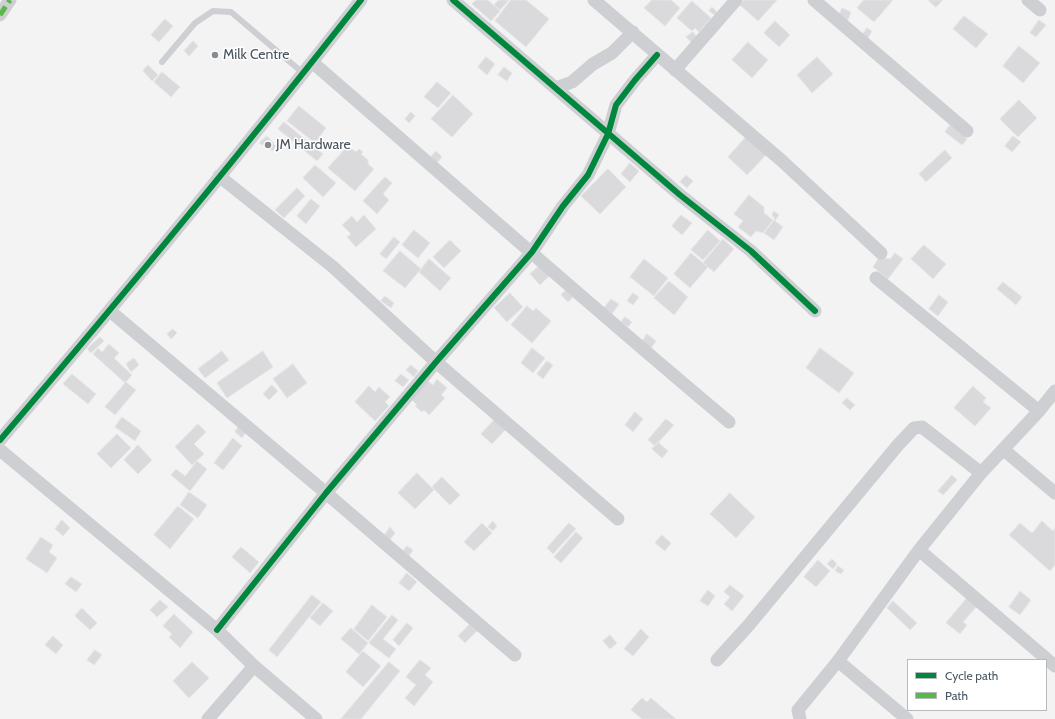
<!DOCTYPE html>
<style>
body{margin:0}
#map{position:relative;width:1055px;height:719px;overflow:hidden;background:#f4f3f3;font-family:Cabin,sans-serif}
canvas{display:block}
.legend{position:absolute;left:907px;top:659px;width:140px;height:52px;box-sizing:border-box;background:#fff;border:1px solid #b7bbbf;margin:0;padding:5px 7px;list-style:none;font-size:12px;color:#4a5660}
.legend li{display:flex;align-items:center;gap:8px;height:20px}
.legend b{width:20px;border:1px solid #b7bbbf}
</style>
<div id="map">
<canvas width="1055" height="719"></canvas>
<ul class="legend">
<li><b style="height:5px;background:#00873e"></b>Cycle path</li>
<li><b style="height:5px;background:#58b947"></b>Path</li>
</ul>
</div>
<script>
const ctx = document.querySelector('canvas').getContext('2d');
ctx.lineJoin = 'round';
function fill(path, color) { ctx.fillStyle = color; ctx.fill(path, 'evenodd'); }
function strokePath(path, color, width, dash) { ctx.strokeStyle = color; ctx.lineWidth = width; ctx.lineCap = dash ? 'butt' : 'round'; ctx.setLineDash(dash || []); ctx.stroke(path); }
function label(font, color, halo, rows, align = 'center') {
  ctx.font = font + ' Cabin,sans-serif'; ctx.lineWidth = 3; ctx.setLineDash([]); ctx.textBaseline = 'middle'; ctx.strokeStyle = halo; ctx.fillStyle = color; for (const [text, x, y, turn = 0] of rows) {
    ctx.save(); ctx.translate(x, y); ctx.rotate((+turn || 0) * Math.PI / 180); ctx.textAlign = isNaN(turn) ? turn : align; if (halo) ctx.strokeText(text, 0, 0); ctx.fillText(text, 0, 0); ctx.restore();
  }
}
const building = new Path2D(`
 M476 0H488L500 11 491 21 472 4Z
 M499 0H509L500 10 494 5Z
 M511 0H526L549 19 526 47 495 21Z
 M652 0H671L680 8 665 26 644 8Z
 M744 0H777L758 21 740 5Z
 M864 0H893L874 22 857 8Z
 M928 0H943L936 7Z
 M692 1 711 18 699 32 695 28 692 31 677 18Z
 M712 7 717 12 714 15 709 11Z
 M842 8 851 12 848 20 839 16Z
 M964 16 988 34 976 48 953 29Z
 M165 19 173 26 159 42 151 35Z
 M1039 20 1046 25 1036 37 1030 33Z
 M775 21 790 35 779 47 764 33Z
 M867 28 872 31 868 38 863 34Z
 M693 32 697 37 691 42 686 37Z
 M193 41 198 46 189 56 184 51Z
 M748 42 768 60 752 78 732 60Z
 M1019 46 1040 63 1023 83 1003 66Z
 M486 57 495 64 487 75 478 67Z
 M817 57 833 74 812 93 797 75Z
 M148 65 158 75 152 81 143 71Z
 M504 67 512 73 507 81 498 75Z
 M162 72 180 87 171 97 154 82Z
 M437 82 451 93 438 108 424 97Z
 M453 95 473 114 452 137 431 119Z
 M1019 100 1037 118 1018 137 1000 119Z
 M299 106 326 128 315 143 287 121Z
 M411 112 415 116 409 123 405 119Z
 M284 122 323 154 317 161 278 129Z
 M950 125 967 139 962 145 945 132Z
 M267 136 276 146 273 151 259 143Z
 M1013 136 1021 142 1012 152 1005 146Z
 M746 137 766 155 747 175 728 157Z
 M348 146 356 152 359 149 363 152 361 154 368 160V164L374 169 355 191 328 168Z
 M945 150 952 158 926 182 919 174Z
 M436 151 442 157 436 164 430 158Z
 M630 163 639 171 630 182 621 174Z
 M315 165 336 183 323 197 303 178Z
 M608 169 626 187 600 214 581 196Z
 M686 175 693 181 687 188 680 182Z
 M385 177 392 183 383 194 389 200 377 214 363 201Z
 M297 188 305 196 284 218 275 210Z
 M749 195 764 207V213L773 220 763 233 756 231 751 237 738 227 743 221 734 214Z
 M311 199 320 206 306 224 297 216Z
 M774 211 779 215 775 221 783 227 774 240 764 233 775 219 772 215Z
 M364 215 376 229 356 247 347 237 351 234 342 225 352 216 357 222Z
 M681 215 692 223 682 235 672 226Z
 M414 230 430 243 418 258 402 245Z
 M708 230 720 241 703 260 691 250Z
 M394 237 400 242 386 259 380 254Z
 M723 239 734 249 714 272 703 263Z
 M450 240 461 251 444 268 433 257Z
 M924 245 946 264 933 279 911 259Z
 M400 251 421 269 405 288 383 271Z
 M691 253 708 267 690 288 674 274Z
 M895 253 903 259 888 279 873 267 879 257 890 259Z
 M429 259 451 278 440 291 419 272Z
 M644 259 668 278 654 296 630 277Z
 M539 266 549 276 540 285 530 274Z
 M669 281 688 297 674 315 654 298Z
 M1003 282 1022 297 1016 305 997 289Z
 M566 290 573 297 568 302 561 295Z
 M510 293 523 307 507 322 494 308Z
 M633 293 639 297 633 305 627 301Z
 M939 295 948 302 938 316 929 309Z
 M385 296 394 303 391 308 381 301Z
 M611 299 619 304 612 314 604 308Z
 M527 306 533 311 536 308 551 321 532 343 511 325Z
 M625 317 632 322 628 327 621 322Z
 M173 329 177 333 171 339 167 334Z
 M647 334 656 341 651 348 642 342Z
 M100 337 104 341 91 353 87 349Z
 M109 344 119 353 114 358 132 375 125 383 93 354 98 348 102 352Z
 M532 348 545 358 533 373 521 363Z
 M820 348 854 373 839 393 806 368Z
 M222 351 229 360 205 378 198 369Z
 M263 351 273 367 227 398 217 383Z
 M134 358 139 365 131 372 126 364Z
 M547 361 553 365 543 379 537 374Z
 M293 364 307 383 287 398 273 379Z
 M411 365 418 371 414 377 406 370Z
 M72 374 96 394 88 404 63 384Z
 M401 374 409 380 403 387 395 381Z
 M437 379 447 388 441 395 445 398 429 415 424 410 422 412 415 406 417 405 411 399 428 381 433 385Z
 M126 382 136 390 115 415 105 407Z
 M272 385 278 391 269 400 263 394Z
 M369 386 375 392 379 387 390 397 385 402 389 406 375 421 355 402Z
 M973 386 986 398 983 402 991 408 975 426 954 408Z
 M847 398 855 405 850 410 842 403Z
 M635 412 643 419 633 432 625 425Z
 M122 417 141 431 135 441 115 427Z
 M496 418 507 428 492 444 481 434Z
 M666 419 674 425 655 446 648 440Z
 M198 424 206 432 194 444 204 454 192 465 175 447Z
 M239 426 246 432 242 438 235 432Z
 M117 434 131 448 111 468 97 454Z
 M233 438 242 446 223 470 214 463Z
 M658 442 668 451 662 458 652 449Z
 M138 445 152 460 138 474 124 460Z
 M197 461 207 469 190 491 171 475 176 469 185 476Z
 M417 473 434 490 415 509 398 493Z
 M952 475 957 480 943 495 938 491Z
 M442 477 460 495 450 505 432 487Z
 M189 492 207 505 198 518 180 505Z
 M730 493 755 517 736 538 710 514Z
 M178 506 194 519 170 549 154 535Z
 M62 520 70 528 63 536 55 529Z
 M493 521 497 526 493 531 488 527Z
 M1042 521 1053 531 1055 528V565L1050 571 1009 535 1020 523 1032 533Z
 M482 523 492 533 474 551 464 542Z
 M569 523 576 529 553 554 547 548Z
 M390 527 395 533 390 540 384 536Z
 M576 532 583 538 561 563 554 557Z
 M662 535 671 543 665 551 655 543Z
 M41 537 53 545 49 552 57 558 47 573 26 559Z
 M407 546 413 550 409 556 403 551Z
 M241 547 259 562 250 573 232 557Z
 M832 559 837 564 833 569 827 564Z
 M818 560 830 571 816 587 804 577Z
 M838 566 844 570 841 574 835 571Z
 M407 573 417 582 409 591 399 583Z
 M71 577 82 584 76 592 65 584Z
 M730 585 744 596 732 611 724 604 730 597 724 592Z
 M708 590 715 596 708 606 700 601Z
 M1020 591 1031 600 1020 615 1009 607Z
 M312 595 321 602 277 657 269 650Z
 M967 598 977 606 963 622 967 625 960 634 946 623Z
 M160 600 168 607 157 617 150 610Z
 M893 601 917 623 910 630 887 608Z
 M323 603 333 611 320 626 310 618Z
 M372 605 387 617 368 641 354 629Z
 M82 608 97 623 90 630 75 616Z
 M174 614 193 632 180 648 169 637 172 634 163 626Z
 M392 615 398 620 383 639 396 649 389 658 369 643Z
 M407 623 413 628 399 646 393 640Z
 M470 624 477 631 465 643 458 636Z
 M351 628 368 643 359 654 341 639Z
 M641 629 649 637 633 656 624 649Z
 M610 635 617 643 610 649 603 641Z
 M53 636 63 645 56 654 45 645Z
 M95 650 102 655 94 665 87 660Z
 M363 651 381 666 363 687 346 672Z
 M420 660 431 668 425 675 433 682 414 706 405 698 416 685 406 677Z
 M192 662 209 678 189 698 173 681Z
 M389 662 400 671 361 719H341Z
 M642 698 647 702 651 698 676 719H642L631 710Z`);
fill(building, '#dadadc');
strokePath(building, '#e5e5e6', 1);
strokePath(new Path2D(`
 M162 62 195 23 213 11 231 12 303 73`), '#cdcfd2', 6);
strokePath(new Path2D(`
 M453 0 680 195 751 251 815 311
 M594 0 781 160 881 253
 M814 0 967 131
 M1028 0 1040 10
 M0 15 10 0
 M312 62C451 182 588 304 729 422
 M675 70 736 0
 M556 88 572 82 593 64 612 53 633 32
 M219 176 333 267 436 362 618 519
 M876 278 1039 411
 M110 311 326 493 515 655
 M0 440C123 296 244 149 361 0
 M0 450 217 630 254 666 316 719
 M1004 450 1055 493
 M919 550 1055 666
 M217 630 326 493 436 362 532 252 563 206 588 175 608 134 616 105 635 80 657 55
 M717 660 748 626 898 445 914 428 922 427 981 473
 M838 661 907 719
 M208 719 254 666
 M800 719 798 710 838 661 919 550 981 473 1039 411 1055 391`), '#cdcfd2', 13);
strokePath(new Path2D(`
 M0 15 10 0`), '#58b947', 5, [10, 5]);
strokePath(new Path2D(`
 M453 0 680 195 751 251 815 311
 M0 440C123 296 244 149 361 0
 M217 630 326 493 436 362 532 252 563 206 588 175 608 134 616 105 635 80 657 55`), '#00873e', 6);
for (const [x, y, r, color] of [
 [215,55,4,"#868d93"],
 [268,145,4,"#868d93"]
]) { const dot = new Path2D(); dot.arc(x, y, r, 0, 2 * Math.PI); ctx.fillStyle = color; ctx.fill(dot); strokePath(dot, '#fff', 1.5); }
label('14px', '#4a5660', '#fff', [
 ["Milk Centre",223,55],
 ["JM Hardware",276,145]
], 'left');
</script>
